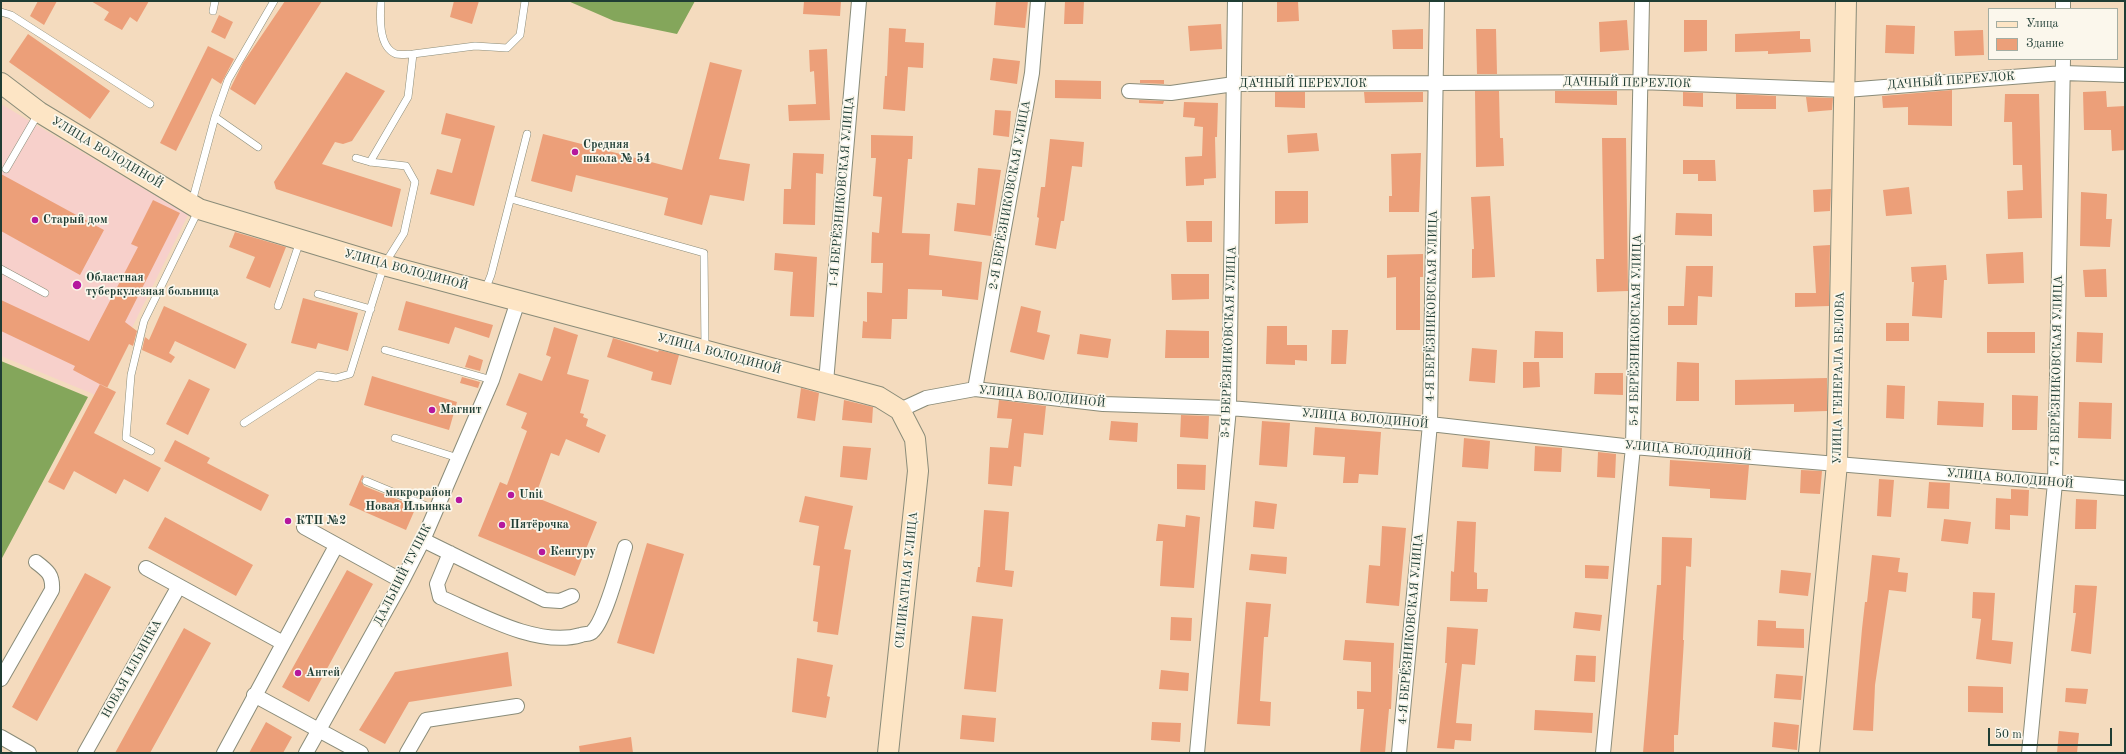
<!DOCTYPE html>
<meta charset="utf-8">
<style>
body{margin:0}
#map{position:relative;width:2126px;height:754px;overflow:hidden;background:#f4dbbe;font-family:"Old Standard TT",serif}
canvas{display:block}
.frame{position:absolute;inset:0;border:2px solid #1f3d34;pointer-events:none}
.legend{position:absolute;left:1988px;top:8px;width:130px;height:52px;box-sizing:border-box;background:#fbf7ec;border:1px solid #a3ada2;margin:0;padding:5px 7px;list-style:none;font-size:12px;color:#1f3d34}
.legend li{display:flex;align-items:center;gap:8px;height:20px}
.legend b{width:20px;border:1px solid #a3ada2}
.scale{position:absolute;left:1988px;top:728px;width:124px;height:18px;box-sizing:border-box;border:2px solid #1f3d34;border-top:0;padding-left:5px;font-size:12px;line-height:14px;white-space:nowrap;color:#1f3d34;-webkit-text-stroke:3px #fbf7ec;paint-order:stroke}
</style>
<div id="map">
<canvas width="2126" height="754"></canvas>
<div class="frame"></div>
<ul class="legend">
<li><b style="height:5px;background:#fde5c5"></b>Улица</li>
<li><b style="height:11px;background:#ec9f79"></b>Здание</li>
</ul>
<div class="scale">50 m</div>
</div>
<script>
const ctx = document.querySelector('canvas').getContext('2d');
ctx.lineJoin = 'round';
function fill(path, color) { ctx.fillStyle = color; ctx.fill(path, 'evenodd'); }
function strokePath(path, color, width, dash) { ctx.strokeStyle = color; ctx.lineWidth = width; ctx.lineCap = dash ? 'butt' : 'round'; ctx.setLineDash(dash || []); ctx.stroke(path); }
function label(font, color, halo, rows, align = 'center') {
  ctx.font = font + ' "Old Standard TT",serif'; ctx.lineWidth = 3.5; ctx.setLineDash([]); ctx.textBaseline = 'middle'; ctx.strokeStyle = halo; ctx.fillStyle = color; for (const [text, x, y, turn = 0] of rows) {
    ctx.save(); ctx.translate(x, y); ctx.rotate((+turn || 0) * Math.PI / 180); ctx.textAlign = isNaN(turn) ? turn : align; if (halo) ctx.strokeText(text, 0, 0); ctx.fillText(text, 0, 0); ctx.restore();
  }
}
fill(new Path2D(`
 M1 104 188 215 98 396 1 356Z`), '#f7d0cb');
fill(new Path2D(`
 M568 1H695L677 34 614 21Z
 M1 361 88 397 1 560Z`), '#84a65b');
fill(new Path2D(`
 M38 1H57L44 25 30 16Z
 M91 1H149L137 22 130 17 122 30 104 20 109 12Z
 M285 1H322L255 105 230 89 243 63Z
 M454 1H479L472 24 450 17Z
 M804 1H841L840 16 803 14Z
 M996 1H1028L1025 28 994 25Z
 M1065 1H1084L1083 24H1064Z
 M1277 1H1298L1299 21 1277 22Z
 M219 15 233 22 225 39 211 32Z
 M1627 20 1629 50 1600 52 1599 22Z
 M1684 20H1707V51L1684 52Z
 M1221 24 1222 49 1190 51 1188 26Z
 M1886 25 1915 26 1914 54 1885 53Z
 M889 28 906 29 905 42 924 43 923 68 908 67 905 111 883 109 885 76H887Z
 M1423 29V49H1393L1392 30Z
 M1476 29H1496L1497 74H1477Z
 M1983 30 1984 55 1955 56 1954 31Z
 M1800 31V39H1810L1811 52 1768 54V51L1735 52V34Z
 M28 34 110 91 90 119 9 62Z
 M208 46 234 59 221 84 212 78 176 151 160 143Z
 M827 49 830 120 789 121 788 105 816 104 814 71 810 72 809 50Z
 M993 58 1020 61 1017 84 990 80Z
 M710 62 742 70 719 159 750 164 744 201 710 195 702 225 664 215 668 198 576 175 572 192 531 181 543 134 682 170Z
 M346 72 385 91 352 141 343 144 335 142 322 164 401 189 392 227 276 189 274 182Z
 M1055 80 1101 81V99L1055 98Z
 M1140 80H1164V84L1140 83Z
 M1952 90V126L1908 125V107L1883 108 1882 96Z
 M1475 91H1499L1500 138H1503L1504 166 1476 167Z
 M1555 91H1617V105L1555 103Z
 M2106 91 2107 107 2125 106V150L2112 151 2111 130H2084L2083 92Z
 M1275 92H1305V108L1275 107Z
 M1364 92H1423V102L1365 103Z
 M1683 92 1703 93V107L1683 106Z
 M1736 94 1776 96V109H1736Z
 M2005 94H2039L2042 218 2008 219 2007 191 2023 190 2022 165H2013L2012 122H2004Z
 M1806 97 1833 98 1832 110 1808 112Z
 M1139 100 1164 101 1163 104 1139 103Z
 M1184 102 1218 103 1217 137H1215L1216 178 1204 179V185L1186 186 1185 157 1202 156 1203 127 1194 126 1195 118 1183 117Z
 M995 110 1011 111 1009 137 993 135Z
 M446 113 495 126 474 206 430 194 437 169 452 173 461 139 441 134Z
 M1317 133 1319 151 1288 153 1287 135Z
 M871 135 913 136 912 159H908L902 233 930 234 929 255 982 262 978 300 942 296V290L908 289 907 319H892L891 339 862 338 863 321 867 322V292L882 293 883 263H871L872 232 879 233 882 197 873 196 876 158H871Z
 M1602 138H1626L1628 291 1597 292 1596 259H1604Z
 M1050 139 1084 142 1082 167 1072 166 1064 221H1061L1056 249 1035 245 1039 218 1037 217 1041 187H1045Z
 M793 153 824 154 823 174 816 173 815 225 783 224 784 189H791Z
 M1421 153 1419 212H1389V196H1392L1391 154Z
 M1683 160H1715L1716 181H1698V174H1683Z
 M978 168 1001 170 991 236 954 231 957 203 975 205Z
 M1 174 104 230 80 275 1 231Z
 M1909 187 1912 214 1886 216 1883 190Z
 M1831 189 1830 211 1814 212 1813 190Z
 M1275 191H1308V223L1275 224Z
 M2081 192 2107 194 2106 219H2112L2110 247 2080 246Z
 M1490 196 1495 277 1472 278V249H1474L1471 197Z
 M153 200 180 213 125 322 137 331 133 346 129 344 107 388 73 370 75 366 1 331V300L89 341 138 247 131 244Z
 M1676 213 1712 214V236L1675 235Z
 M1186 221H1212V242H1187Z
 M235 232 286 247 270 288 246 278 255 257 229 247Z
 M1830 245 1829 306 1795 307V293H1816L1813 246Z
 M2023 252 2024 283 1988 284 1986 254Z
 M775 253 817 257 814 317 790 316 793 272 774 270Z
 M1423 254V277H1420V330H1396V277L1387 278V255Z
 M1946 265 1947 280H1944L1942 318 1912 316 1914 282H1912L1911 267Z
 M1686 266H1713L1712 297 1698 296 1697 325H1668V306H1684Z
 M2106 269 2107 297H2085L2083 270Z
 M1171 274H1209V299L1172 300Z
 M303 298 358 313 348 351 318 343 316 349 291 343Z
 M406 301 493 325 489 338 455 327 449 344 398 330Z
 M164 306 247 344 235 369 175 341 169 353 175 357 171 363 142 350 145 337 149 340Z
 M1021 306 1041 311 1037 332 1050 335 1044 360 1010 352Z
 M1886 323H1909V341H1886Z
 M1267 326H1287V345H1307V361L1295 360V365L1266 364Z
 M554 327 578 335 567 374 589 380 580 413 584 414 583 417 588 419 586 426 606 435 599 453 566 439 559 456 551 453 535 497 597 522 575 576 478 536 500 482 507 485 527 431 521 428 527 413 506 405 519 373 542 381 551 357 546 355Z
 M1166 330 1209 331V358H1165Z
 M1332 330H1348L1346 364H1331Z
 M1535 331 1563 332V358H1534Z
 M1987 332H2035V353H1987Z
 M2077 332 2103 333 2102 363 2076 362Z
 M1080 334 1111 339 1108 358 1077 354Z
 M613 338 658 352 659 350 679 355 671 385 651 380 653 372 607 357Z
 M1472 348 1497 350 1495 383 1469 381Z
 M469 355 483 360 480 371 465 367Z
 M1523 362H1539L1540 387 1523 388Z
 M1677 362 1699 363V401H1676Z
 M1595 373H1623V395L1594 394Z
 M372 376 457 402 449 430 364 405Z
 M462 377 480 382 478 388 460 383Z
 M1827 378V411L1794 412V404L1735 405V380Z
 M189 379 210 389 188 435 166 424Z
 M100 384 116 392 94 433 161 468 148 492 124 479 116 494 74 471 64 490 48 482Z
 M1887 385 1905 386 1904 419 1886 418Z
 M801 388 819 393 815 421 797 418Z
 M2012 395 2038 396 2037 430H2012Z
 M844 400 873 407 872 423 842 420Z
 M999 400 1046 406 1043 435 1024 433 1021 467 1014 466 1012 486 988 484 990 447 1008 448 1012 419 997 418Z
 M1938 401 1984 403 1983 427 1937 425Z
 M2079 402 2112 403 2111 439 2078 438Z
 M1181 415 1209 416 1208 439 1180 437Z
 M1111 421 1138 423 1137 442 1109 440Z
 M1262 421 1290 423 1287 467 1259 465Z
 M1315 427 1381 432 1378 475 1359 474 1358 483H1343L1345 457 1313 455Z
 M1464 438 1490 441 1488 469 1462 467Z
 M175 440 210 458 207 463 269 495 261 511 164 461Z
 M843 446 871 448 867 480 840 477Z
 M1535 446 1562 448 1561 472 1534 471Z
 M1598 452 1616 454 1615 478 1597 477Z
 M1670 460 1749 465 1746 500 1710 498V489L1669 486Z
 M1177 464 1206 465 1205 490 1177 489Z
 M1801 470 1822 471 1820 494 1800 493Z
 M362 475 364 476 361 481 364 486 416 507 406 530 349 505Z
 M1879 479 1894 480 1891 517 1877 516Z
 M1929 482 1950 483 1949 509 1927 508Z
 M2011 489 2029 490 2028 516 2010 515V530L1995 529 1996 498 2011 499Z
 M805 496 853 506 844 549 851 550 838 635 817 632 818 622 813 621 820 566 813 565 819 526 799 522Z
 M2076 499 2097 500 2096 529H2075Z
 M1255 501 1277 504 1274 529 1253 527Z
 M984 510 1009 512 1005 570 1014 571 1012 587 976 582 978 567H980Z
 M1186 515 1200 517 1194 588 1160 586 1163 541H1156L1158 524 1185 527Z
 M165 517 253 565 236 596 148 548Z
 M1944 519 1971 522 1968 544 1941 541Z
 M1457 521 1476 522 1474 572 1477 573V589H1488L1487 602 1450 601 1451 571 1454 572Z
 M1382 526 1406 528 1399 606 1366 603 1369 565 1380 566Z
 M1662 537 1692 538 1691 567 1686 566 1683 640H1684L1678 735H1674V753H1643L1657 585H1661Z
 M647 543 684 554 654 654 617 643Z
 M1251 554 1287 557 1286 574 1249 570Z
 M1872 555 1900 558 1898 572 1908 573 1906 592 1889 590 1875 685 1873 731 1853 730 1862 629 1865 602H1867Z
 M1585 565 1609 566 1608 579 1585 578Z
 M347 570 373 584 309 702 282 687Z
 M1781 570 1811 573 1808 596 1779 593Z
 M85 573 111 587 37 721 12 707Z
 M2075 585 2097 586 2091 654 2071 651 2076 613H2073Z
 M1973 592 1995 593 1992 640 2013 642 2011 664 1976 659 1981 619 1972 618Z
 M1246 602 1271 604 1268 637H1264L1260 701 1271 702 1270 726 1237 724Z
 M1575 612 1602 615 1600 631 1573 628Z
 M972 616 1003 619 996 692 964 689Z
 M1171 617 1192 618 1191 641 1170 640Z
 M1758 620 1776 621V628L1804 629V648L1757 646Z
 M1447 627 1478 629 1475 665 1462 664 1456 723 1472 724 1471 741 1455 740 1454 749 1437 748 1447 663H1445Z
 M184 628 211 643 150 753H115Z
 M1345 640 1394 643 1391 709H1389L1385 753H1360L1364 709H1357V691L1371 692V662L1343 660Z
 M508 652 512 686 409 702 385 744 359 730 395 672Z
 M1576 655 1596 656 1595 682 1574 681Z
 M797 658 833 665 827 696 830 697 826 718 792 712Z
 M1161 670 1189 673 1188 691 1159 689Z
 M1776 674 1803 676 1801 700 1774 698Z
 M1968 686 2003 687V713L1968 712Z
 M2066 688 2088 689 2086 704 2065 702Z
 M1535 710 1593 713 1592 733 1534 730Z
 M962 715 996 718 994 742 960 739Z
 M266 722 292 737 283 753H249Z
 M1152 722 1181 723 1180 742 1151 740Z
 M1774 722 1799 725 1797 750 1772 747Z
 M2059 731 2079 733 2077 753H2057Z
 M631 737 633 753H580L579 746Z`), '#ec9f79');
const lane = new Path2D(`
 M381 1C380 16 378 47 396 54 401 55 408 54 413 54
 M213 11 215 1
 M1 12 11 15 150 104
 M215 117 258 147
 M370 162 408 97 413 54 475 46 507 48 520 35 525 1
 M6 169 38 114
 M511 199 704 253 705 349
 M192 202 215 117 228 80 274 1
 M1 269 45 293
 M485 290 491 275 527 134
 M318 294 371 309
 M278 306 300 241
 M385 350 492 380
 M244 423 318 375 336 378 350 374 384 265 404 233 415 182 406 166 370 162 356 158
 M395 438 458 458
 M151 451 126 438 131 375 144 321 198 211
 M366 481 436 510`);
const street = new Path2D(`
 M2063 9V1
 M1129 91 1171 93 1234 84 1640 82 1846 90 2063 73 2125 75
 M826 382 859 1
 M975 389 1032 73 1038 1
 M900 410 926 398 975 389 1103 404 1229 408 1430 424 1633 447 2125 488
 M304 527 402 581
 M423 540 545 600 560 601 572 596
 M450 553 437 584 440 597C479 614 538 648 581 635 584 634 590 634 592 632 605 621 619 565 625 547
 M146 568 283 643
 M1 679 52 590C53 575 48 571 36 562
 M254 695 361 753
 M1 737 29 753
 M85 753 179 586
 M224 753 336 546
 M306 753 402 581 423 540 492 380 518 301
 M407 753 426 720 517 706
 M1197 753 1229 408 1235 1
 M1399 753 1430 424 1437 1
 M1603 753 1633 447 1642 1
 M2029 753 2055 483 2063 59`);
const secondary = new Path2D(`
 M1 83 39 112 199 209 384 265 879 397 900 410 915 439 918 471 888 753
 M1809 753 1837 464 1846 1`);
strokePath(lane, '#8a8c79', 8);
strokePath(street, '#8a8c79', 16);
strokePath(secondary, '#8a8c79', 22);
strokePath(lane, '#fff', 7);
strokePath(street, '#fff', 14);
strokePath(secondary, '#fde5c5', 20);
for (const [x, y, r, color] of [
 [575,152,4,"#b5179e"],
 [35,220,4,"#b5179e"],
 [77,285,5,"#b5179e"],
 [432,410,4,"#b5179e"],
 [511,495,4,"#b5179e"],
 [459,500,4,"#b5179e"],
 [288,521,4,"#b5179e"],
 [502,525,4,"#b5179e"],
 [542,552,4,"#b5179e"],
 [298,673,4,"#b5179e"]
]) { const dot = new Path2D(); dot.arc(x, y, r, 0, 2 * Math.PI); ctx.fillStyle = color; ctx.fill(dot); strokePath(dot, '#fbf7ec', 1.5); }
label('12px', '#1f3d34', '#fbf7ec', [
 ["ДАЧНЫЙ ПЕРЕУЛОК",1951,81,-4],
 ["ДАЧНЫЙ ПЕРЕУЛОК",1627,83,1],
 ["ДАЧНЫЙ ПЕРЕУЛОК",1303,84],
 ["УЛИЦА ВОЛОДИНОЙ",107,153,31],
 ["1-Я БЕРЁЗНИКОВСКАЯ УЛИЦА",842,192,-85],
 ["2-Я БЕРЁЗНИКОВСКАЯ УЛИЦА",1010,195,-80],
 ["УЛИЦА ВОЛОДИНОЙ",406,270,15],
 ["4-Я БЕРЁЗНИКОВСКАЯ УЛИЦА",1432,306,-89],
 ["5-Я БЕРЁЗНИКОВСКАЯ УЛИЦА",1636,330,-89],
 ["3-Я БЕРЁЗНИКОВСКАЯ УЛИЦА",1229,342,-88],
 ["УЛИЦА ВОЛОДИНОЙ",719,354,15],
 ["7-Я БЕРЁЗНИКОВСКАЯ УЛИЦА",2057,371,-89],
 ["УЛИЦА ГЕНЕРАЛА БЕЛОВА",1839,378,-89],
 ["УЛИЦА ВОЛОДИНОЙ",1042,397,6],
 ["УЛИЦА ВОЛОДИНОЙ",1365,419,5],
 ["УЛИЦА ВОЛОДИНОЙ",1688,451,5],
 ["УЛИЦА ВОЛОДИНОЙ",2010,479,5],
 ["ДАЛЬНИЙ ТУПИК",403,575,-63],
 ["СИЛИКАТНАЯ УЛИЦА",907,580,-84],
 ["4-Я БЕРЁЗНИКОВСКАЯ УЛИЦА",1411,629,-85],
 ["НОВАЯ ИЛЬИНКА",132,669,-61]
]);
label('bold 12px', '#1f3d34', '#fbf7ec', [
 ["Средняя",583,145],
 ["школа № 54",583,159],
 ["Старый дом",43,220],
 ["Областная",86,278],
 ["туберкулезная больница",86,292],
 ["Магнит",440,410],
 ["микрорайон",451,493,"right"],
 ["Новая Ильинка",451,507,"right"],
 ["Unit",519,495],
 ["КТП №2",296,521],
 ["Пятёрочка",510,525],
 ["Кенгуру",550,552],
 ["Антей",306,673]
], 'left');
</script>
